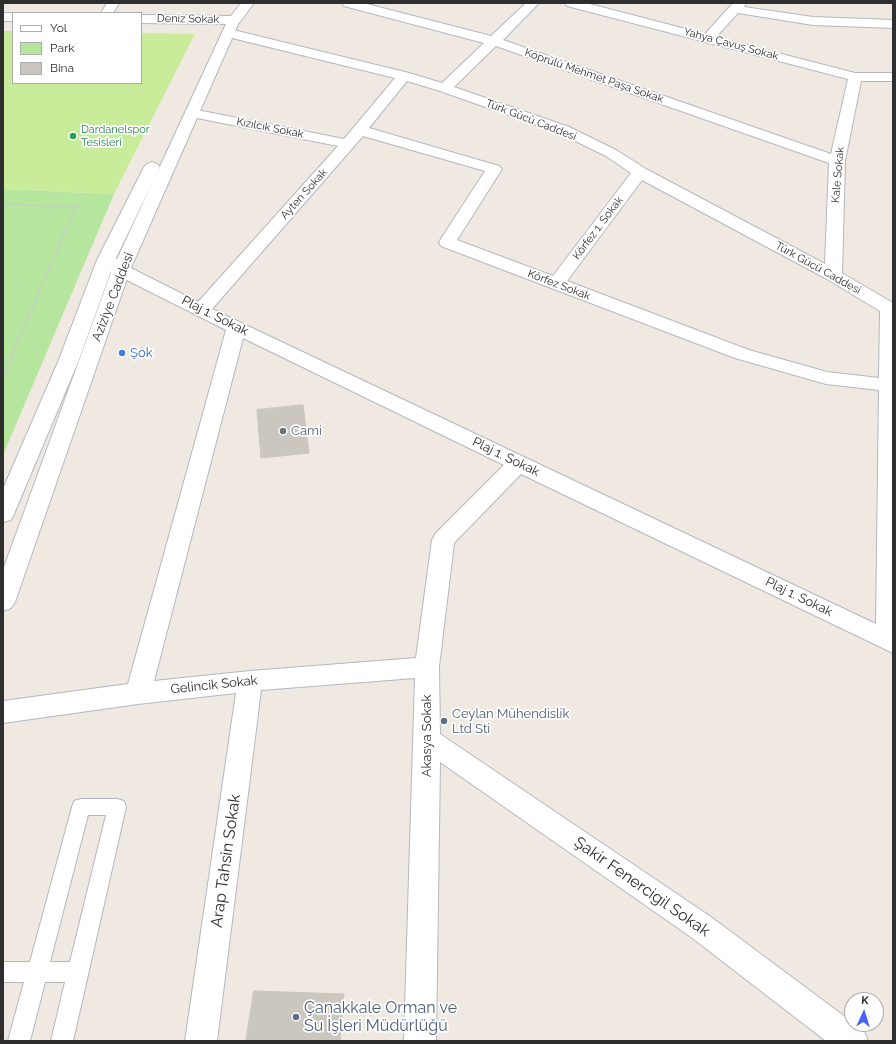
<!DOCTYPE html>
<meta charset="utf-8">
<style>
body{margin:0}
#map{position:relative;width:896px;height:1044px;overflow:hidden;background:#efe9e1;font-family:Raleway,sans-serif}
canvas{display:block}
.frame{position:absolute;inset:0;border:4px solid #2e2e2e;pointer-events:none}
.legend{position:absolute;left:12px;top:12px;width:130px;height:72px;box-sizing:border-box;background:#fff;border:1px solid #ababab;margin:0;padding:5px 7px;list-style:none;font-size:12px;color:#2e2e2e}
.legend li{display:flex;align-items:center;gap:8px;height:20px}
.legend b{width:20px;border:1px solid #ababab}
.north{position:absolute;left:844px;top:992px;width:40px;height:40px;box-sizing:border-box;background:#fff;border:1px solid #ababab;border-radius:50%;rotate:4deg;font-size:11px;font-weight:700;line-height:16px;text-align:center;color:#2e2e2e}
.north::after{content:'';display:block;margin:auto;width:14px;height:18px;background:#4264fb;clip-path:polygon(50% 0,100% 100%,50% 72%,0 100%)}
</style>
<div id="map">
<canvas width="896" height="1044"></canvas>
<div class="frame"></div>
<ul class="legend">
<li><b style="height:5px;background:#fff"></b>Yol</li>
<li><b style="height:11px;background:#b6e59e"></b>Park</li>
<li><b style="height:11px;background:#cbc7bf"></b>Bina</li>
</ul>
<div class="north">K</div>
</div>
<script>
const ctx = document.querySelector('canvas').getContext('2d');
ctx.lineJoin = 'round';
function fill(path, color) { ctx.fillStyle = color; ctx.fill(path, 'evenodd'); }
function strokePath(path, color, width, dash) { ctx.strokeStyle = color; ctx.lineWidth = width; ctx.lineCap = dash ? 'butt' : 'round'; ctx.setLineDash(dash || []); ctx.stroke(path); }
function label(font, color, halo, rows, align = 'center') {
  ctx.font = font + ' Raleway,sans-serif'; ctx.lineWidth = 3.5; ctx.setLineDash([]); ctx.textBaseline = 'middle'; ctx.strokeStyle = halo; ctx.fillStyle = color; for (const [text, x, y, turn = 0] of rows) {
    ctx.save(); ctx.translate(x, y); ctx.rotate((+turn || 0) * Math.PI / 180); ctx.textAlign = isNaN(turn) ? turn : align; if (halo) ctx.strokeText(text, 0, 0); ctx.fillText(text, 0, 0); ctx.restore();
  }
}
fill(new Path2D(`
 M3 189 114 194 3 455Z`), '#b6e59e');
fill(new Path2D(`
 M3 31H13V83H141V33L195 34 114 194 3 189Z`), '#c9ec9a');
const building = new Path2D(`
 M303 405 309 453 261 458 257 410Z
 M254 991 344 994 340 1041H246Z`);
fill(building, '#cbc7bf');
strokePath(building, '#cbc5ba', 1);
const service = new Path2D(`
 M81 799H117L124 801 126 807 73 1041H51L65 982H45L30 1041H8L24 982H3V962H30L72 807 74 801ZM88 815H106L70 962H50Z`);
const minor = new Path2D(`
 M107 3H119L113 13H101Z
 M241 3H254L239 23H229L228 20Z
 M342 3H363L491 36 526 3H539L503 40 831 154 848 79 567 6 565 3H586L705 34 733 3H746L744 7 813 17 893 20V28L813 25 738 13 716 37 855 73H893V81H861L845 161 842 273 893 303V653L521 474 454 543 439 667 440 734 711 917 852 1022V1024C862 1024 865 1033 868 1041H826L691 937 440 762 436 1041H404L415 678 261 690 217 1041H185L236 693 138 704 3 723V701L128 684 226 330 115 274 100 264 97 260 100 256 106 255 112 256 127 266 198 302 338 146 192 117 187 116 185 113 187 110 192 109 344 139 395 78 224 36 222 33 224 30 229 29 409 73 442 83 484 43 344 6ZM496 46 829 163 825 264 646 169 616 150 569 127 454 87ZM407 81 440 91 559 133 606 156 631 173 553 276 457 240 502 169 499 166 369 128ZM363 136 485 171 439 242 441 246 735 358 826 384 879 390 876 624 212 309ZM642 180 827 279 880 311 879 378 827 372 749 350 567 281ZM243 338 504 465 435 534 432 540 416 658 250 671 154 681Z`);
const tertiary = new Path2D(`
 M3 13H13V21H3Z
 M141 15 234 16 239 17 240 20 130 270 15 602 11 608 3 611V570L112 270 226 24 141 23Z
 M152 162 157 164 160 167 115 260 78 362 14 514 11 520 3 522V489L58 362 97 260 144 167 147 164Z`);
strokePath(service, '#b4b7c1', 2);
strokePath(minor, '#b4b7c1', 2);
strokePath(tertiary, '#b4b7c1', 2);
strokePath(new Path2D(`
 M3 204 76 207 3 375`), '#c9c9c9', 2, [2.5, 1.5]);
fill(service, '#fff');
fill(minor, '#fff');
fill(tertiary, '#fff');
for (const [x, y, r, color] of [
 [73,136,4,"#2e9e5b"],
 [122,353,4,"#3f7fe0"],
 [283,431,4,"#6b7280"],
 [444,721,4,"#5c6f8a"],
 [296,1017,4,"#5c6f8a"]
]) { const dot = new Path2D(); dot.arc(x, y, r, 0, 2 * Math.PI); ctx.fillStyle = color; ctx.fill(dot); strokePath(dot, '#fff', 1.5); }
label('11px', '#2e2e2e', '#fff', [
 ["Deniz Sokak",188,19,1],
 ["Yahya Çavuş Sokak",731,44,15],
 ["Köprülü Mehmet Paşa Sokak",594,76,19],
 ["Türk Gücü Caddesi",531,120,21],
 ["Kızılcık Sokak",270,128,11],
 ["Kale Sokak",838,175,-85],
 ["Ayten Sokak",304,194,-48],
 ["Körfez 1. Sokak",598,228,-53],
 ["Türk Gücü Caddesi",818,268,29],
 ["Körfez Sokak",559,285,21]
]);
label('11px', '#27864d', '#fff', [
 ["Dardanelspor",81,130],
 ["Tesisleri",81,143]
], 'left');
label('13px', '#2e2e2e', '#fff', [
 ["Aziziye Caddesi",113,297,-69],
 ["Plaj 1. Sokak",215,316,27],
 ["Plaj 1. Sokak",506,457,26],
 ["Plaj 1. Sokak",799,597,26],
 ["Gelincik Sokak",214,685,-6],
 ["Akasya Sokak",427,736,-90]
]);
label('13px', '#366cbe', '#fff', [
 ["Şok",130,353]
], 'left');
label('13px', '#5b616d', '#fff', [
 ["Cami",291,431]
], 'left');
label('13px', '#4e5e75', '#fff', [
 ["Ceylan Mühendislik",452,714],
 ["Ltd Sti",452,729]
], 'left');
label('16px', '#2e2e2e', '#fff', [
 ["Arap Tahsin Sokak",226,861,-82],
 ["Şakir Fenercigil Sokak",642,887,35]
]);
label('16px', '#4e5e75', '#fff', [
 ["Çanakkale Orman ve",304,1008],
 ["Su İşleri Müdürlüğü",304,1026]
], 'left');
</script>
